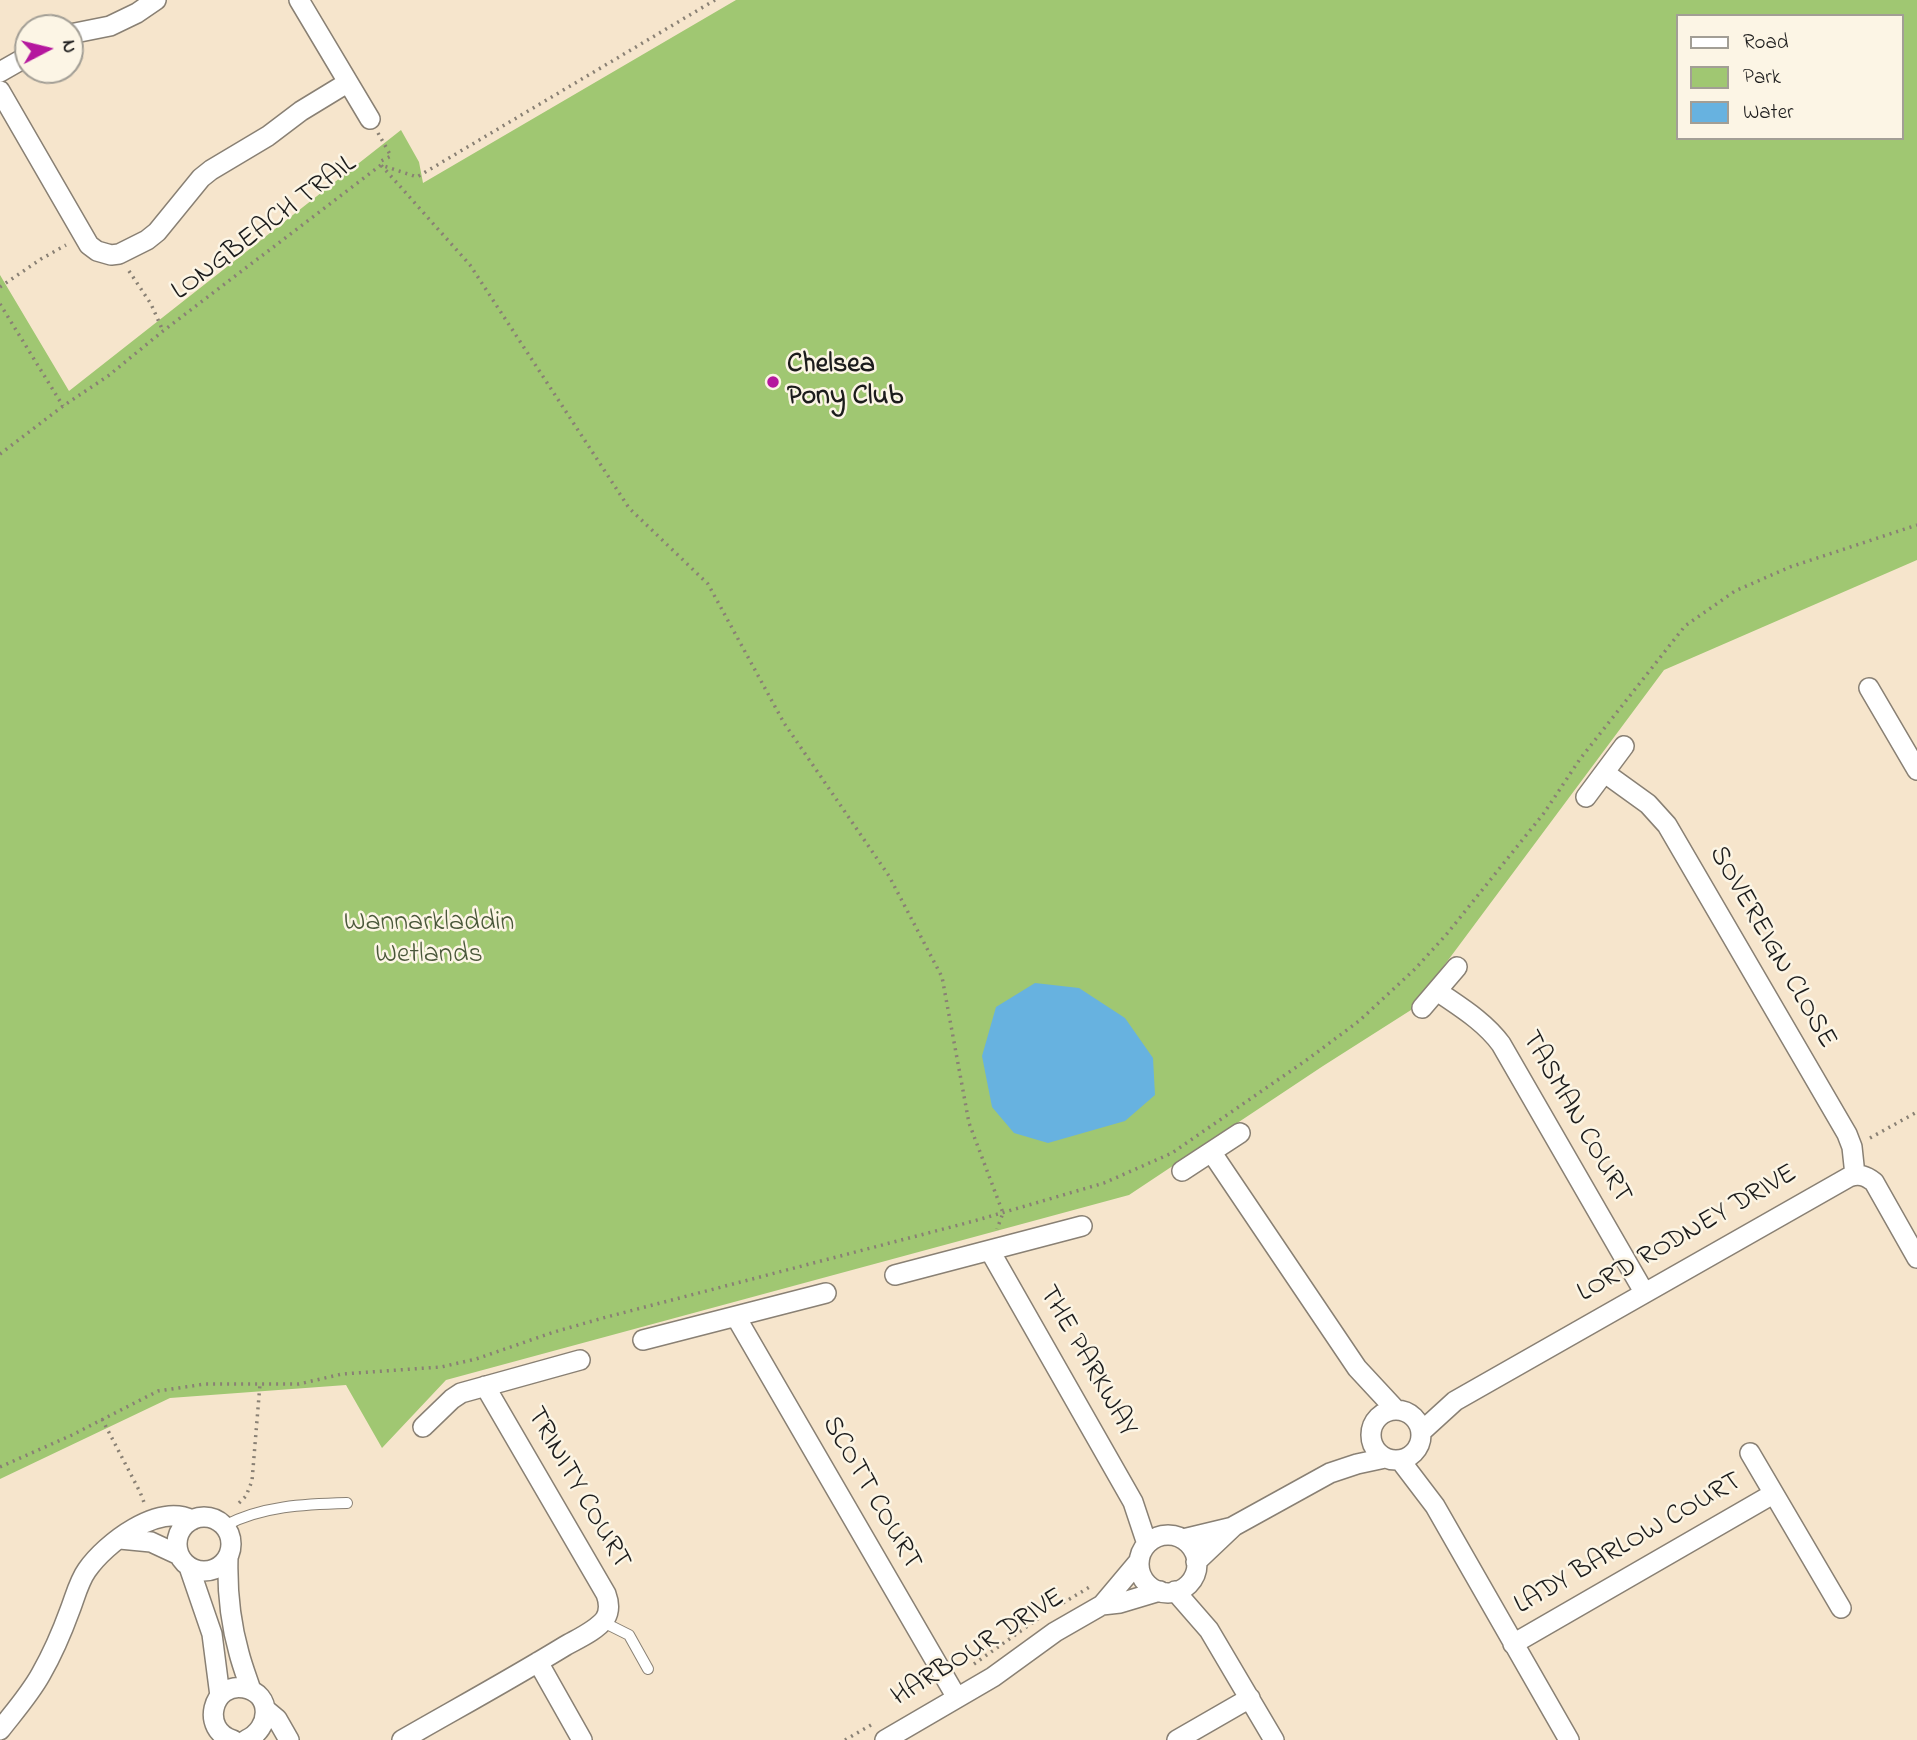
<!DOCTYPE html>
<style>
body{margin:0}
#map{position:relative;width:1917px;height:1740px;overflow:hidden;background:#f6e5cc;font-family:"Indie Flower",sans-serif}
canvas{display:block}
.legend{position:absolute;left:1676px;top:14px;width:228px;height:126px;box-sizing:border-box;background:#fcf5e5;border:2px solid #a29e95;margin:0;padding:9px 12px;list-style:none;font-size:21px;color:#1c1c1c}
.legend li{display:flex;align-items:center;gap:14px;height:35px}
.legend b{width:35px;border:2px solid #a29e95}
.north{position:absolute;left:14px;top:14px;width:70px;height:70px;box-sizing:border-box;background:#fcf5e5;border:2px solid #a29e95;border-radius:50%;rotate:83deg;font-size:19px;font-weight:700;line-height:28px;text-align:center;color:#1c1c1c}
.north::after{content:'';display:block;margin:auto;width:24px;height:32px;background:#b5179e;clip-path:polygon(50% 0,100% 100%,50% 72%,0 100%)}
</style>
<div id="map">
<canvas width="1917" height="1740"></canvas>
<ul class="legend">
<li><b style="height:9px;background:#fff"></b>Road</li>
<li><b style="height:19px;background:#a0c772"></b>Park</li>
<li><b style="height:19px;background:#67b2e0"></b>Water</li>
</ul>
<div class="north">N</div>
</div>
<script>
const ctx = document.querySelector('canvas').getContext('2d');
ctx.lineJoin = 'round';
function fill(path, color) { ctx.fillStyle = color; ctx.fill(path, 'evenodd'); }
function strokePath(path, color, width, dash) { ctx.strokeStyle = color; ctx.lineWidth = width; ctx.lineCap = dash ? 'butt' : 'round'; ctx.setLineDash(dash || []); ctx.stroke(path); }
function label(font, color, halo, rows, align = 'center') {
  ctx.font = font + ' "Indie Flower",sans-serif'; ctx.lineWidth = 5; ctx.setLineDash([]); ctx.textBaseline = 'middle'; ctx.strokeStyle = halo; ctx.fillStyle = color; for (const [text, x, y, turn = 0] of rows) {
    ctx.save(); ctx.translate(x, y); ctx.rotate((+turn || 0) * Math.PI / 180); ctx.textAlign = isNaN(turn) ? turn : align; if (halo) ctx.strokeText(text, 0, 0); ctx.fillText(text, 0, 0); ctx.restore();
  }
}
fill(new Path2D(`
 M736 0H1917V560L1664 670 1411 1010 1323 1066 1129 1195 446 1380 382 1448 346 1385 170 1398 0 1479V275L69 391 401 130 419 162 423 183ZM1677 16H1901V138H1677Z`), '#a0c772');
fill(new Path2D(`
 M1035 983 1079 988 1125 1018 1153 1058 1155 1095 1125 1121 1048 1143 1014 1133 992 1107 982 1056 996 1007Z`), '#67b2e0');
const service = new Path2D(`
 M224 1526C261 1506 305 1504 347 1503
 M603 1622 629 1635 648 1669`);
const minor = new Path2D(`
 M299 0 370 119
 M70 34 110 26 137 13 156 0
 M0 72 28 56
 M0 91 89 245 97 251 111 255 119 254 147 240 157 232 201 178 211 170 268 136 301 111 347 83
 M1869 688 1917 770
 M1605 773 1648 804 1667 825 1847 1134 1852 1147 1855 1175
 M1586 797 1624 746
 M1437 991C1460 1007 1484 1021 1501 1044L1644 1292
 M1422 1008 1457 967
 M1212 1153 1357 1368 1396 1410
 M1182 1171 1240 1133
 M990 1251 1133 1502 1147 1544
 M895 1275 1082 1226
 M736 1317 957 1698
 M643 1340 826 1293
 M1371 1435a25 25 0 1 1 50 0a25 25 0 1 1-50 0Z
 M423 1427 452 1399 461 1393 580 1360
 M1421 1432 1455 1401 1849 1177C1859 1173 1866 1176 1874 1182L1917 1258
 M1750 1453 1841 1608
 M1400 1460 1435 1506 1569 1740
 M177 1544a27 27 0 1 1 54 0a27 27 0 1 1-54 0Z
 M1139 1564a29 29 0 1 1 58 0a29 29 0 1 1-58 0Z
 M120 1539 151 1542 179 1555
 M1183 1539 1233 1527
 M228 1557C227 1590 230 1621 239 1653 242 1665 247 1678 251 1690
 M1196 1562 1234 1526 1330 1473 1357 1464 1385 1458
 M189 1567 212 1634 220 1696
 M1175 1591 1209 1630 1274 1740
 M1102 1605 1120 1603 1160 1591
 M1513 1644 1773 1494
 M538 1662 582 1740
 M265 1709 277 1719 289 1740
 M0 1730C14 1712 30 1694 41 1674 53 1653 62 1632 70 1610 75 1597 79 1581 87 1570 106 1543 158 1503 192 1520
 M233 1740C200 1730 212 1682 244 1688 273 1694 271 1729 246 1740
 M402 1740C456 1709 511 1679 565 1646 577 1639 596 1631 605 1619 610 1611 609 1602 606 1594L485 1386
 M885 1740 993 1677 1055 1632 1102 1605 1139 1561
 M1177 1740 1250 1698`);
strokePath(service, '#898074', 12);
strokePath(minor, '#898074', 22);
strokePath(new Path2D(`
 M378 133 391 156 381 161V165L470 265 629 508 708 584 784 723 889 876 942 977 969 1123 1003 1213 997 1229
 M129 271 151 304 163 331
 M0 287 41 259 66 245
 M0 304 63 406
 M0 454 63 406 108 376 163 331 381 165 417 177 715 0
 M1870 1138 1917 1112
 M102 1419 140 1492 145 1505
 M0 1467 72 1435 158 1391 205 1384H299L342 1374 441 1367 476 1359 554 1332 603 1318 974 1221 1104 1183 1172 1153 1308 1059 1359 1021 1415 969 1446 935 1544 813 1580 759 1685 626 1735 591 1790 567 1917 525
 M239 1503 246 1496 252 1481 260 1384
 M1063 1603 1093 1585
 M974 1664 1042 1616
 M845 1740 871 1725`), '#898074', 3.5, [2, 5]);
strokePath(service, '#fff', 10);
strokePath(minor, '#fff', 19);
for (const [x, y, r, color] of [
 [773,382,7,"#b5179e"]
]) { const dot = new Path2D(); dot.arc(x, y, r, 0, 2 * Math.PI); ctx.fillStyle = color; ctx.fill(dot); strokePath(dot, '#fcf5e5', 2.5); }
label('28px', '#1c1c1c', '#fcf5e5', [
 ["LONGBEACH TRAIL",265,229,-37],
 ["SOVEREIGN CLOSE",1771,948,60],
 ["TASMAN COURT",1575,1118,60],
 ["LORD RODNEY DRIVE",1688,1235,-30],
 ["THE PARKWAY",1086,1362,60],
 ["TRINITY COURT",577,1489,60],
 ["SCOTT COURT",870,1494,60],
 ["LADY BARLOW COURT",1629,1545,-30],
 ["HARBOUR DRIVE",979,1649,-32]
]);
label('bold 28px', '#1c1c1c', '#fcf5e5', [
 ["Chelsea",787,366],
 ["Pony Club",787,398]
], 'left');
label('28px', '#4a583a', '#fcf5e5', [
 ["Wannarkladdin",429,924],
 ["Wetlands",429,956]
]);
</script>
